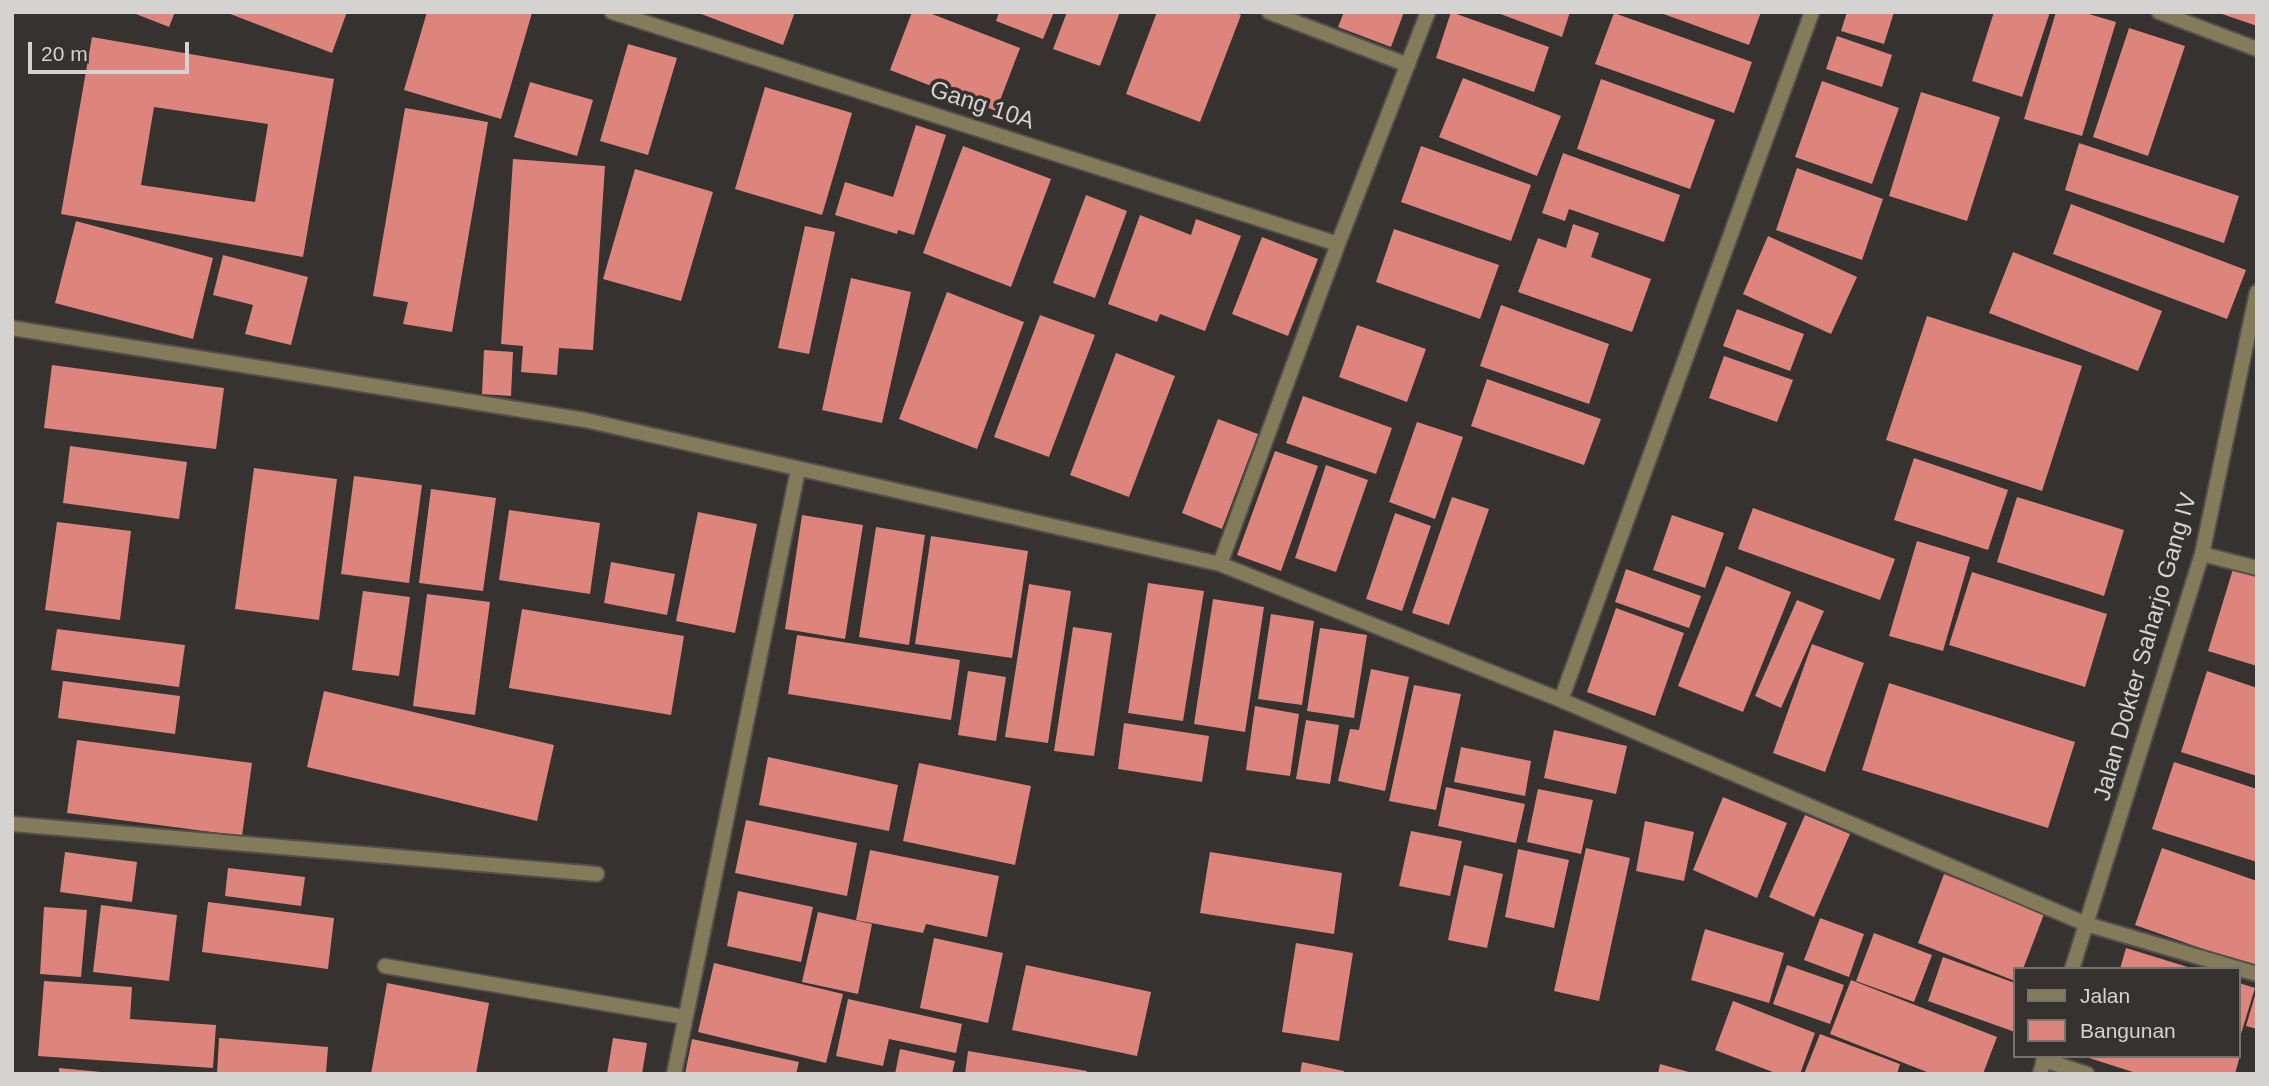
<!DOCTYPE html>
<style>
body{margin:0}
#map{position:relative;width:2269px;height:1086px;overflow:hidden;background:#35322f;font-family:Helvetica,sans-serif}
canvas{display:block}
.frame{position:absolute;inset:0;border:14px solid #d5d3d2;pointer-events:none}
.legend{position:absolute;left:2013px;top:967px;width:228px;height:91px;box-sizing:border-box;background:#35322f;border:2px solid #757270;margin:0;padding:9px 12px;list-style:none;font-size:21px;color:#d5d3d2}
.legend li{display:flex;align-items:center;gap:14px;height:35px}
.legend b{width:35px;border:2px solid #757270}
.scale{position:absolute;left:28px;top:42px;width:161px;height:32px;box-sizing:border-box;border:4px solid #d5d3d2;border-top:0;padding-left:9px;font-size:21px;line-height:24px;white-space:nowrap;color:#d5d3d2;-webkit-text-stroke:5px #35322f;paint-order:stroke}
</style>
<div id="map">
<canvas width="2269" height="1086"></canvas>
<div class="frame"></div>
<ul class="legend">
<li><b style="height:9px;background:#837b5a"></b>Jalan</li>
<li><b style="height:19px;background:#dd857c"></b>Bangunan</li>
</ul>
<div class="scale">20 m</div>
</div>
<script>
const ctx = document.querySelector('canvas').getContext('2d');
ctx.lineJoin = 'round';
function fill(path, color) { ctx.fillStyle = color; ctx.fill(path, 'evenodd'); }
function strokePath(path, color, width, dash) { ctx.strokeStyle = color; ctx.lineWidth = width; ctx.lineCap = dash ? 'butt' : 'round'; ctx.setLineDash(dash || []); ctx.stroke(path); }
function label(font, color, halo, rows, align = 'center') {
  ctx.font = font + ' Helvetica,sans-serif'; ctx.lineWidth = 7; ctx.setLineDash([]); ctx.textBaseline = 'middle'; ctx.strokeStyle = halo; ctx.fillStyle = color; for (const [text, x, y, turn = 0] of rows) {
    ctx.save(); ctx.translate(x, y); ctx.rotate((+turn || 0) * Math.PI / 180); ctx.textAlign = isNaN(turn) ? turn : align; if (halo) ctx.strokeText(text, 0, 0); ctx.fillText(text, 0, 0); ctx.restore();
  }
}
fill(new Path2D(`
 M131 12H175L169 27Z
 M225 12H347L332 53Z
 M427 12 532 13 501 119 404 90Z
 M696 12H795L783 45Z
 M912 12H927L1020 48 996 111 890 70Z
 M999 12H1054L1043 39 996 21Z
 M1067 12H1120L1100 66 1053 49Z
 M1157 12H1233L1241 15 1200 122 1126 94Z
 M1344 12H1404L1391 47 1338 27Z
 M1451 12 1549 47 1534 92 1436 58Z
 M1495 12H1570L1562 37Z
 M1658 12H1761L1749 45Z
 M1847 12H1894L1884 44 1841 31Z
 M1994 12H2050L2022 97 1972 81Z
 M2056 12H2082L2116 22 2082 136 2024 119Z
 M2219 12H2257V26L2219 13Z
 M1614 13 1752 62 1734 113 1595 64Z
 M2129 28 2185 46 2148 156 2093 137Z
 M1837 36 1892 55 1882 87 1826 69Z
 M92 37 334 79 303 257 61 214ZM154 107 268 124 255 202 141 185Z
 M628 44 677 58 648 155 600 141Z
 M1463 78 1561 116 1537 176 1439 137Z
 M1601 79 1715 120 1690 189 1577 149Z
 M1822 81 1899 108 1872 184 1795 157Z
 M530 82 593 100 577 156 514 137Z
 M765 87 852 113 822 215 735 189Z
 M1921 92 2000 117 1967 221 1889 196Z
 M405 108 488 122 452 332 403 324 408 302 373 296Z
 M916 125 946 135 914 235 898 230 897 234 835 215 845 182 893 197Z
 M2079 143 2239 196 2224 243 2065 190Z
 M963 146 1051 179 1011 287 923 253Z
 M1421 146 1531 185 1511 241 1401 202Z
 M1563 153 1680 195 1664 242 1569 209 1565 221 1542 213Z
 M513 159 605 166 593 350 559 348 557 375 521 372 523 346 501 344Z
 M1797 168 1883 199 1862 260 1776 230Z
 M635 169 713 192 681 301 603 279Z
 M1086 195 1127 211 1095 298 1053 283Z
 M2071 204 2246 270 2227 319 2053 254Z
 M1140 215 1191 235 1196 219 1241 236 1205 331 1160 314 1157 322 1108 304Z
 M76 221 213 258 193 339 55 303Z
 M1573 224 1599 233 1591 257 1651 279 1632 332 1518 292 1538 238 1566 248Z
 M805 226 835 232 809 354 778 348Z
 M1394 229 1499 265 1480 319 1376 282Z
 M1768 236 1857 277 1831 334 1743 294Z
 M1262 237 1318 259 1288 336 1232 314Z
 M2013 252 2162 311 2138 371 1989 313Z
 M223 255 308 277 291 345 245 334 253 305 213 295Z
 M851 278 911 292 882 423 822 410Z
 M947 292 1024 322 977 449 899 419Z
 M1501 305 1609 344 1589 404 1480 366Z
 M1737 309 1804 334 1790 371 1723 346Z
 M1040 315 1095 335 1049 457 994 437Z
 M1927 316 2082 366 2042 491 1886 440Z
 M1357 325 1426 349 1407 402 1339 377Z
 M484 350 513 352 511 396 482 394Z
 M1116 353 1175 376 1129 497 1070 475Z
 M1724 356 1793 380 1777 422 1709 398Z
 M52 365 224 388 216 449 44 428Z
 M1487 379 1601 419 1584 465 1471 426Z
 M1303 396 1392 428 1376 474 1286 443Z
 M1218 419 1258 434 1222 529 1182 513Z
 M1417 422 1463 437 1435 519 1389 502Z
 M70 446 187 462 179 519 63 503Z
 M1275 451 1318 466 1281 571 1237 555Z
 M1914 458 2008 490 1988 550 1894 520Z
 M1326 465 1368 480 1336 572 1295 558Z
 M254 468 337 479 319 620 235 609Z
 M354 476 422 485 409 583 341 574Z
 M431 489 496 498 483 591 419 583Z
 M1452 497 1489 509 1449 625 1412 613Z
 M2017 497 2124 530 2104 596 1997 562Z
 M1753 508 1895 559 1880 600 1738 549Z
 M509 510 600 523 590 594 499 580Z
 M698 512 757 524 735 633 676 621Z
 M1395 513 1431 526 1402 611 1366 599Z
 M802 515 863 525 845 639 785 629Z
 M1672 515 1724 533 1705 588 1653 570Z
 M57 522 131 531 120 620 45 610Z
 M876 527 925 535 909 645 859 637Z
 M931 536 1028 551 1012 658 915 644Z
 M1917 541 1970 557 1943 651 1889 636Z
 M611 562 675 574 667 615 604 603Z
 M1726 566 1791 592 1743 712 1678 686Z
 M1626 569 1701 596 1689 628 1615 602Z
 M2233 569 2257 576V666L2208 651Z
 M1972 572 2107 614 2085 687 1949 645Z
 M1148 583 1204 591 1183 721 1128 713Z
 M1029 584 1071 591 1048 743 1005 737Z
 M363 591 410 597 399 676 352 670Z
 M427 594 490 602 475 715 413 706Z
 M1213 599 1264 607 1245 732 1194 724Z
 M1797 600 1824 611 1781 708 1755 696Z
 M1616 608 1684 633 1655 716 1587 692Z
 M522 609 684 636 671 715 509 688Z
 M1271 614 1314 621 1302 705 1258 699Z
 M1073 627 1112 633 1094 756 1054 751Z
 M1320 628 1367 635 1354 718 1307 711Z
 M57 629 185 645 179 687 51 670Z
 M797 635 960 660 951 720 788 694Z
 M1812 644 1864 663 1825 772 1773 753Z
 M1371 669 1409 677 1385 791 1338 781 1350 729 1359 730Z
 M968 671 1006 677 996 741 958 735Z
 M2207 671 2257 688V776L2181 752Z
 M63 681 180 696 175 734 58 718Z
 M1889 683 2075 742 2048 828 1862 770Z
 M1414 685 1461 694 1436 810 1389 801Z
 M324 691 554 745 537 821 307 767Z
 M1255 706 1299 714 1290 776 1246 770Z
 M1306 720 1339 725 1330 784 1296 779Z
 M1124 723 1209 736 1202 782 1118 769Z
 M1554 730 1627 746 1616 794 1544 778Z
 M77 740 252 763 242 836 67 813Z
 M1461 747 1531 761 1525 796 1454 782Z
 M768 757 898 785 889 831 759 805Z
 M2174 762 2257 789V862L2152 829Z
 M919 763 1031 786 1015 865 903 841Z
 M1446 787 1525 804 1516 843 1438 826Z
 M1538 789 1593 800 1581 854 1527 842Z
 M1723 797 1787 823 1757 898 1693 870Z
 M1805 815 1850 834 1814 917 1769 897Z
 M746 820 857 843 847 896 735 873Z
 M1645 821 1694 832 1684 881 1636 871Z
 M1411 831 1462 841 1450 896 1399 886Z
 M1586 848 1630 858 1599 1001 1554 991Z
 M2162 848 2257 881V968L2135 925Z
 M1518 849 1569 860 1554 928 1505 917Z
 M870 850 999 876 987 937 926 924 923 933 856 920Z
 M65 852 137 862 132 902 60 892Z
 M1210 852 1342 873 1334 934 1200 913Z
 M1464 865 1503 874 1487 948 1448 940Z
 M228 868 305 877 301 906 225 896Z
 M1944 874 2044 914 2023 969H2015V981L1918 943Z
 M738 891 813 907 801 962 727 946Z
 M208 902 334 918 328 969 202 952Z
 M101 905 177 915 169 981 93 972Z
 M44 907 87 910 81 977 40 974Z
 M818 912 872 924 858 994 802 982Z
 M1820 918 1864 934 1849 977 1804 960Z
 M1705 929 1784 953 1769 1003 1691 980Z
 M1874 933 1932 955 1914 1002 1856 981Z
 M934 938 1003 953 988 1023 920 1008Z
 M1296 943 1353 953 1339 1041 1282 1032Z
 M2126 948 2191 968 2190 969H2120Z
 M1943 957 2015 983V1032L1928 1001Z
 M714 963 843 994 826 1063 698 1032Z
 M1026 965 1151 992 1137 1056 1012 1030Z
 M1787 965 1844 985 1830 1024 1773 1004Z
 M1851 980 1997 1037 1983 1074H1932L1830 1034Z
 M44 981 132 987 130 1019 216 1025 213 1068 38 1056Z
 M387 983 489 1003 476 1074H371Z
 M2239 983 2255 988 2240 1037H2239Z
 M2256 992H2257V1029L2246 1026Z
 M848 999 962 1024 956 1053 889 1039 883 1066 836 1056Z
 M1733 1001 1815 1033 1800 1074H1778L1715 1050Z
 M1820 1034 1900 1064 1897 1074H1804Z
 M219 1038 328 1047 326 1074H217Z
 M613 1038 647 1043 642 1074H607Z
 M692 1039 799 1062 796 1074H685Z
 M900 1049 955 1061 952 1074H895Z
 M968 1051 1087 1071 1086 1074H965Z
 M2083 1056H2240L2235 1074H2139Z
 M1302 1062 1344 1071 1343 1074H1300Z
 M1660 1064 1692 1073V1074H1658Z
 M59 1068 101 1072V1074H59Z`), '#dd857c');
const lane = new Path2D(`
 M385 966 685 1017`);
const street = new Path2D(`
 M612 12 1338 244
 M1269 12 1408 65
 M2159 12 2257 49
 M12 328 585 420 1220 564 1561 700 2086 924 2257 974
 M2202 554 2257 568
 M1220 564 1338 244 1428 12
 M1561 700 1812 12
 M12 824 597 874
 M2072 969 2202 554 2257 292
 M2044 1060 2087 1074
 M674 1074 798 470
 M2040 1074 2045 1056`);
strokePath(lane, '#524f4c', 18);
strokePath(street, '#524f4c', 18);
strokePath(lane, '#837b5a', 14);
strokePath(street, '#837b5a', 14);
label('24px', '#d5d3d2', '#35322f', [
 ["Gang 10A",982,106,18],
 ["Jalan Dokter Saharjo Gang IV",2146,647,-74]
]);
</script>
